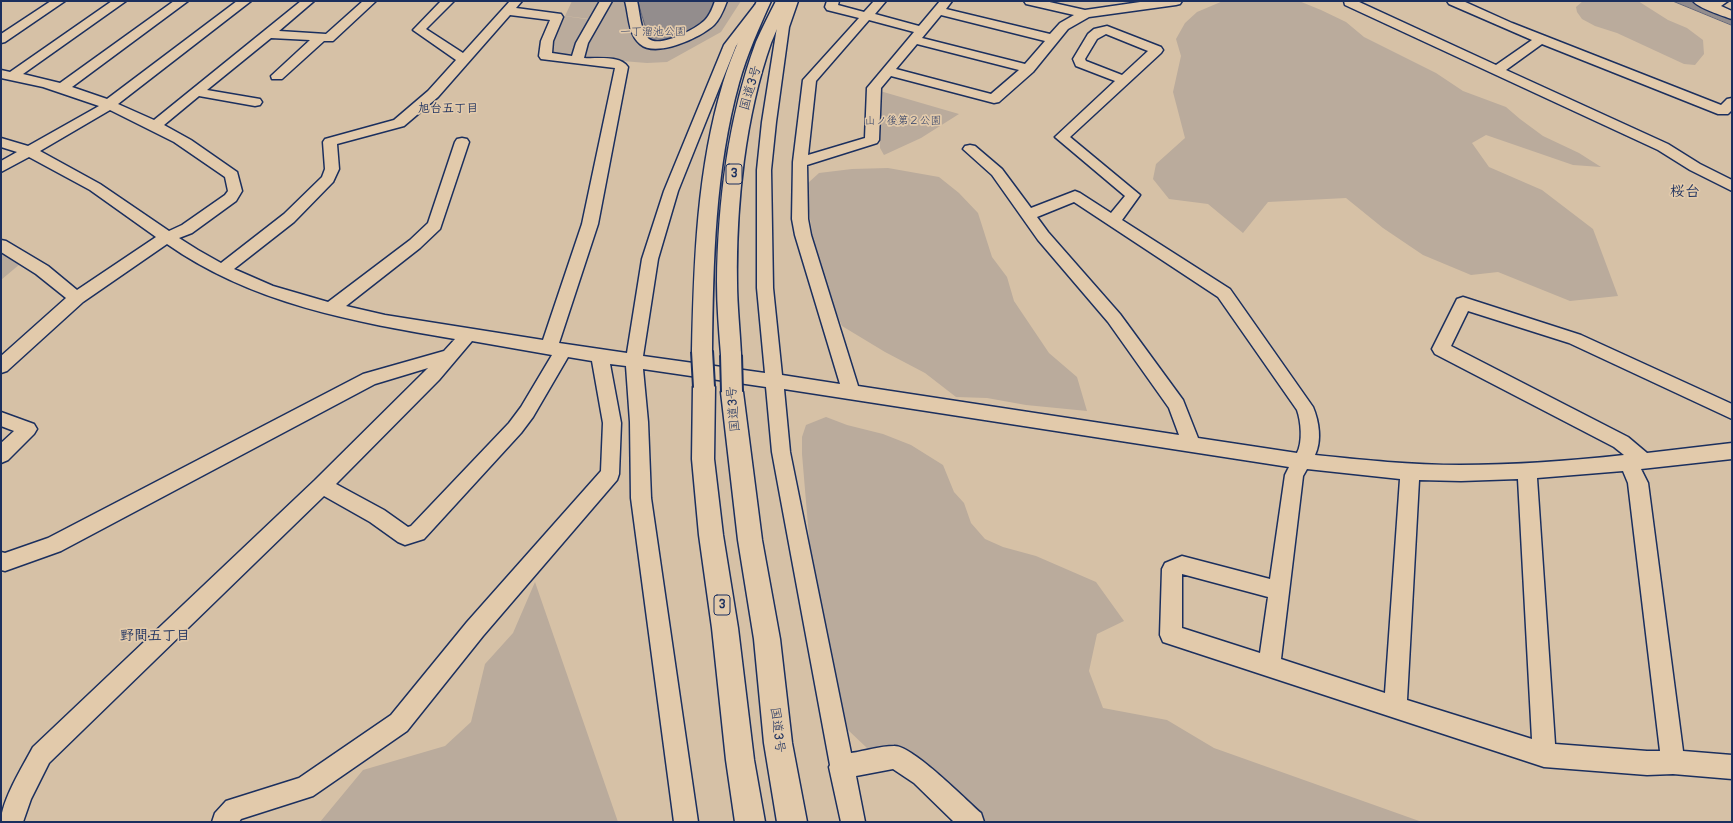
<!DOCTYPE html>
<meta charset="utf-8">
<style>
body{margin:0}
#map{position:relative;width:1733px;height:823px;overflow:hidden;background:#d6c1a6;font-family:Pangolin,sans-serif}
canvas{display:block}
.frame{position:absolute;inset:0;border:2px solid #1b2f5e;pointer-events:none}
</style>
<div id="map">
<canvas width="1733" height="823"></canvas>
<div class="frame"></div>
</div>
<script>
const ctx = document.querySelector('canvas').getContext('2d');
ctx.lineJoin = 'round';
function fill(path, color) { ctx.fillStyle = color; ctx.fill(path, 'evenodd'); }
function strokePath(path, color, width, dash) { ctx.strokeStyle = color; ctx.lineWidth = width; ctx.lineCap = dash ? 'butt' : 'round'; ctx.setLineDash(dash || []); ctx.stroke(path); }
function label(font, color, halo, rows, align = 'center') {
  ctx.font = font + ' Pangolin,"Klee One",sans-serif'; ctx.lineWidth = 3.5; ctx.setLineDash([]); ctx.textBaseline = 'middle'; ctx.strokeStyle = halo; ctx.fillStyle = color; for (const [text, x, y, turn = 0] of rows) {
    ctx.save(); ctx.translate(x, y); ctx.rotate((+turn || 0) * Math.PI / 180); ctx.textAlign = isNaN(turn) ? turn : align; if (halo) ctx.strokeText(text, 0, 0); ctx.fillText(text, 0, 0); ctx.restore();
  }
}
fill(new Path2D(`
 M572 1H741L721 32 667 62 647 63 585 58 583 55 598 20 565 16Z
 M1223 1H1299L1321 10 1346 22 1364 37 1436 73 1463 91 1506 107 1520 119 1543 136 1579 153 1601 167 1573 165 1486 135 1472 143 1489 167 1542 190 1593 229 1618 296 1570 301 1498 272 1471 275 1423 255 1383 228 1346 198 1268 202 1243 233 1208 204 1169 199 1153 179 1156 164 1185 138 1173 92 1181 56 1176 39 1185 23 1197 12Z
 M1583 1H1638L1668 20 1687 28 1703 40 1704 54 1695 65 1684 64 1617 33 1595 26 1582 19 1577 12 1576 7Z
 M564 16 593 20 574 58 548 54Z
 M880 91 959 114 921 138 884 155 880 148Z
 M888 168 939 177 959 193 978 213 992 257 1007 277 1014 301 1049 353 1077 377 1087 411 1026 405 987 398 956 397 925 373 885 352 842 326 829 296 814 245 807 198 808 183 819 173 852 169Z
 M1 253 20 264 1 280Z
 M826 417 847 425 883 434 911 445 943 465 954 492 964 503 971 523 985 539 1003 547 1036 556 1096 582 1124 621 1097 634 1089 671 1103 708 1167 720 1214 748 1422 822H981L903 750 867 748 848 730 830 654 811 561 802 454V437L806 425Z
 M535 582 618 822H320L363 770 445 746 471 722 485 664 513 633Z`), '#baab9c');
const water = new Path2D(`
 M638 1H715C714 4 714 7 713 10 704 28 667 49 649 38Z
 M1673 1H1693L1732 17V25Z`);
fill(water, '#938d8d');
strokePath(water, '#63677a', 1);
const minor = new Path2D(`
 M51 1H65L5 42 1 43V34Z
 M112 1H126L23 74 60 83 174 1H188L72 87 107 99 237 1H251L118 104 154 120 301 1H314L279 31 326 34 363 1H376L333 41H324L282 79H272L271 76 310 40 271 38 207 90 260 99 262 102 260 105 255 106 199 96 164 125 191 140 237 172 242 191 236 201 192 233 179 238 198 250 221 263 284 214 322 177 325 169 323 142 325 139 394 120 428 91 456 60 413 30 441 1H454L426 29 463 53 510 1H522L516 8 561 14 563 17 553 41 552 53 572 56 576 43 600 1H612L588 43 584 58C597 59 620 55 628 67L598 224 559 343 627 353 642 259 664 191 724 45 755 5H763L765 8 736 46 678 191 658 259 643 356 765 373 757 288V170L762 122 777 27 786 1H798L789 27 776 122 771 170 773 288 782 375 840 384 795 235 792 219 793 162 803 80 859 18 827 10 825 7 827 1H839L838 5 864 12 874 1H886L875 14 919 26 940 1H952L946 9 1050 34 1060 23 1074 15 1026 4 1024 1H1045L1085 10 1147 1H1182L1180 4 1176 5 1089 17 1068 29 1033 72 999 102 994 103 891 76 881 88 879 140 877 143 807 165 808 219 811 235 858 386 1179 435 1169 408 1108 322 1038 240 992 175 963 149 965 146 970 145 975 146 1002 169 1031 208 1075 191 1080 193 1111 213 1125 196 1055 137 1115 81 1076 66 1073 59 1088 34 1094 29 1107 26 1161 47 1163 50 1161 53 1070 137 1140 195 1122 220 1230 289 1313 407C1319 421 1322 441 1315 455 1363 460 1412 465 1460 465 1515 465 1569 461 1624 455L1614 447 1435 354 1432 349 1457 299 1463 297 1581 335 1732 404V419L1569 343 1468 311 1451 346 1628 437 1647 453 1732 443V459L1641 469 1648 483 1683 751 1732 755V779L1673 774 1647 775 1544 767 1163 642 1160 635 1162 569 1165 563 1182 556 1270 579 1285 475 1289 467 784 389 790 452 851 753C865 751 880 746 894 746 912 745 966 800 981 813L984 822H954L914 783 893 769 856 776 865 822H841L829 767 830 765 772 452 766 387 643 369 648 422 651 498 698 822H674L631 498 630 422 626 366 610 364 621 423 619 474 617 480 483 636 407 731 313 796 241 819 239 822H212L215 813 226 801 299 778 391 715 467 622 601 471 603 423 592 361 568 357 533 417 521 433 424 539 405 545 398 542 370 522 324 496 49 763 31 799 23 822H1C1 801 23 766 33 747L315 480 428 368 375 384 61 551 5 571 1 570V552L5 553 48 538 363 374 444 351 455 339C355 322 252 304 167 244L83 302 7 371 1 373V356L66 298 36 274 1 252V240L6 241 48 266 77 290 156 237 90 190 29 157 1 172V161L17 152 1 147V138L28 146 99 106 43 87 1 78V70L10 72ZM510 15 550 20 541 41 539 56 541 59 615 68 582 224 543 340 385 315 346 306 420 248 440 229 469 142 467 139 462 138 457 139 455 142 428 223 410 240 328 302 273 286 234 269 294 222 333 182 339 169 337 144 404 126 438 97ZM941 15 1045 41 1025 64 922 38ZM869 20 914 32 867 88 865 138 808 155 816 81ZM1106 34 1148 51 1122 75 1086 61 1085 59 1097 39ZM917 44 1019 70 991 94 896 69ZM110 110 174 142 225 177 228 191 225 195 182 225 169 231 100 184 40 151ZM1074 202 1218 297 1297 410C1301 421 1303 442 1297 453L1198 438 1183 400 1120 314 1048 232 1037 217ZM472 341 552 355 521 407 509 423 411 526 408 527 384 510 336 484 439 380ZM1307 469 1400 479 1385 693 1281 659 1303 476ZM1623 471 1628 483 1660 751H1647L1555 744 1537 478ZM1518 479 1532 739 1407 700 1419 480 1461 481ZM1182 574 1268 597 1260 653 1182 628Z
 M625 1H637C640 12 640 31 649 39 660 48 696 29 705 20 710 15 713 7 715 1H727C724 9 720 19 714 25 700 38 656 58 640 44 628 34 629 15 625 1Z
 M1344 1H1357L1496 65 1532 40 1449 4 1447 1H1463L1512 23 1721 105 1727 99 1732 98V110L1728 114H1718L1542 44 1506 70 1668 144 1700 164 1732 180V191L1690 170 1658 150 1345 5Z
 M1693 1 1711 2 1728 1 1721 6 1732 11V19C1723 16 1698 8 1693 1Z
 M1 412 34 424 37 429 34 434 8 460 1 463V443L14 431 1 426Z`);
const highway = new Path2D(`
 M757 1H771C759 28 747 54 739 83 715 170 713 261 712 351L709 357 702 359 695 357 692 351C694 261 697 169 723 83 732 54 744 28 757 1Z
 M776 1H790C784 15 777 28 771 43 745 117 736 204 737 282 737 306 740 331 741 355L738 361 731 363 724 361 721 355C719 331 717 306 717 282 718 202 728 118 756 42 762 28 769 15 776 1Z
 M704 379 712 381 715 387 714 459 723 535 738 628 754 760 765 822H735L726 760 712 628 699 535 692 459 693 387 696 381Z
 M732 384 740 386 743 392 762 540 780 639 792 743 807 822H777L764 743 754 639 738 540 721 392 724 386Z`);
strokePath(minor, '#1b2f5e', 3);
strokePath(highway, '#1b2f5e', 3);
fill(minor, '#e2caab');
fill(highway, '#e2caab');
const highwayBridge = new Path2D(`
 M702 351 704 387
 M731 355 732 392`);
strokePath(highwayBridge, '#1b2f5e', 24, []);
strokePath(highwayBridge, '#e2caab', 20);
label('11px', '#2b3b64', '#e2caab', [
 ["一丁溜池公園",653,32],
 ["山ノ後第２公園",903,121]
]);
label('bold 12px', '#1b2f5e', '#e2caab', [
 ["旭台五丁目",448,109]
]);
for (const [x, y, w] of [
 [734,174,16],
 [722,605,16]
]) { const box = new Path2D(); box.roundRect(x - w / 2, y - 10, w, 20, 3); ctx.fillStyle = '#e2caab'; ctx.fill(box); strokePath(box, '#1b2f5e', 1); }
label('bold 12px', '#1b2f5e', null, [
 ["3",734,174],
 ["3",722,605]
]);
label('13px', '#1b2f5e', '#e2caab', [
 ["国道3号",751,88,-74],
 ["国道3号",734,409,-95],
 ["国道3号",777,730,83]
]);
label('bold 14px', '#1b2f5e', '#e2caab', [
 ["野間五丁目",155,636]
]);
label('bold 15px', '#1b2f5e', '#e2caab', [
 ["桜台",1685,192]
]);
</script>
